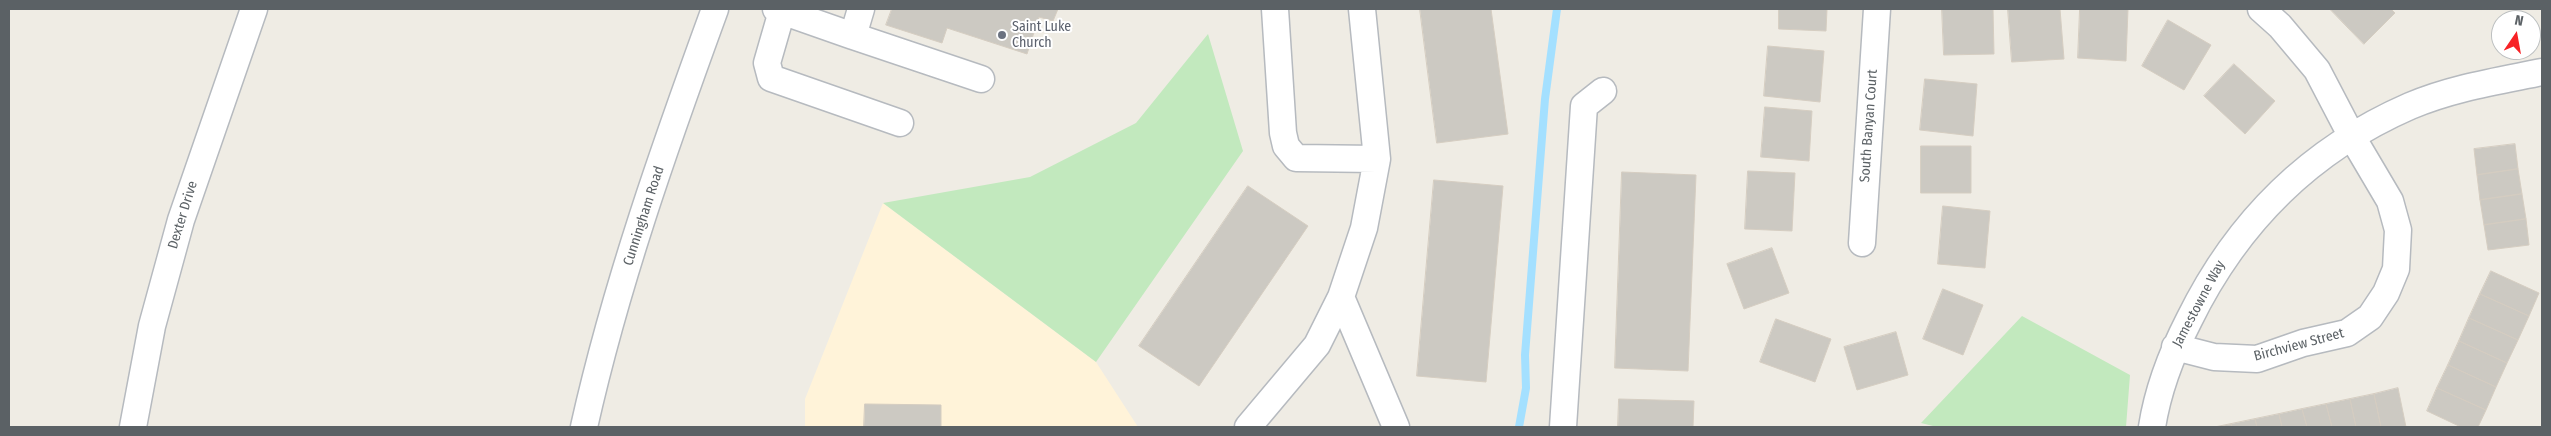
<!DOCTYPE html>
<style>
body{margin:0}
#map{position:relative;width:2551px;height:436px;overflow:hidden;background:#efece4;font-family:"Fira Sans Condensed",sans-serif}
canvas{display:block}
.frame{position:absolute;inset:0;border:10px solid #5b6165;pointer-events:none}
.north{position:absolute;left:2491px;top:10px;width:50px;height:50px;box-sizing:border-box;background:#fff;border:1px solid #bdc0c1;border-radius:50%;rotate:12deg;font-size:14px;font-weight:700;line-height:20px;text-align:center;color:#5b6165}
.north::after{content:'';display:block;margin:auto;width:18px;height:22px;background:#f72226;clip-path:polygon(50% 0,100% 100%,50% 72%,0 100%)}
</style>
<div id="map">
<canvas width="2551" height="436"></canvas>
<div class="frame"></div>
<div class="north">N</div>
</div>
<script>
const ctx = document.querySelector('canvas').getContext('2d');
ctx.lineJoin = 'round';
function fill(path, color) { ctx.fillStyle = color; ctx.fill(path, 'evenodd'); }
function strokePath(path, color, width, dash) { ctx.strokeStyle = color; ctx.lineWidth = width; ctx.lineCap = dash ? 'butt' : 'round'; ctx.setLineDash(dash || []); ctx.stroke(path); }
function label(font, color, halo, rows, align = 'center') {
  ctx.font = font + ' "Fira Sans Condensed",sans-serif'; ctx.lineWidth = 4; ctx.setLineDash([]); ctx.textBaseline = 'middle'; ctx.strokeStyle = halo; ctx.fillStyle = color; for (const [text, x, y, turn = 0] of rows) {
    ctx.save(); ctx.translate(x, y); ctx.rotate((+turn || 0) * Math.PI / 180); ctx.textAlign = isNaN(turn) ? turn : align; if (halo) ctx.strokeText(text, 0, 0); ctx.fillText(text, 0, 0); ctx.restore();
  }
}
fill(new Path2D(`
 M883 203 1096 362 1138 427H805V399Z`), '#fff3d9');
fill(new Path2D(`
 M1208 34 1243 151 1096 362 883 203 1030 177 1136 123Z
 M2022 316 2130 375 2126 427H1937L1921 423Z`), '#c2e9be');
strokePath(new Path2D(`
 M1519 427 1526 388 1525 355 1545 99 1557 9`), '#a4e0ff', 8);
const building = new Path2D(`
 M892 9H1058L1053 21 1039 17 1027 54 947 28 942 43 886 25Z
 M1420 9H1491L1508 134 1437 143Z
 M1779 9H1827L1826 31 1779 29Z
 M1942 9H1993L1994 54 1944 55Z
 M2008 9H2060L2064 59 2012 62Z
 M2080 9H2128L2126 61 2078 58Z
 M2330 9H2391L2395 13 2364 44Z
 M2168 20 2211 45 2184 90 2142 66Z
 M1768 46 1824 51 1820 102 1764 96Z
 M2234 64 2275 101 2245 134 2204 96Z
 M1925 79 1977 84 1973 136 1920 130Z
 M1765 107 1812 111 1809 161 1761 157Z
 M2515 144 2518 169 2477 175 2474 149Z
 M1921 146H1971V193H1921Z
 M2518 169 2522 194 2480 200 2477 175Z
 M1748 171 1795 173 1792 231 1745 229Z
 M1622 172 1696 175 1688 371 1615 368Z
 M1434 180 1503 186 1486 382 1417 376Z
 M1248 186 1308 226 1199 386 1139 346Z
 M2522 194 2526 219 2484 225 2480 200Z
 M1943 206 1990 211 1985 268 1938 264Z
 M2526 219 2529 245 2488 250 2484 225Z
 M1772 248 1789 293 1744 309 1727 264Z
 M2491 271 2539 293 2529 316 2480 294Z
 M1943 289 1983 305 1963 355 1923 339Z
 M2480 294 2529 316 2518 340 2469 318Z
 M2469 318 2518 340 2507 363 2459 341Z
 M1776 319 1831 339 1815 382 1760 362Z
 M1896 332 1908 375 1857 390 1844 347Z
 M2459 341 2507 363 2496 387 2448 365Z
 M2448 365 2496 387 2486 410 2437 388Z
 M2398 388 2406 427H2381L2374 394Z
 M2437 388 2486 410 2478 427H2461L2427 411Z
 M2374 394 2381 427H2356L2350 399Z
 M1619 399 1694 401 1693 427H1618Z
 M2350 399 2356 427H2332L2326 404Z
 M865 404 941 405V427H864Z
 M2326 404 2332 427H2307L2302 409Z
 M2302 409 2307 427H2282L2279 414Z
 M2279 414 2282 427H2257L2255 419Z
 M2255 419 2257 427H2232L2231 424Z
 M2231 424 2232 427H2215Z`);
fill(building, '#ccc9c2');
strokePath(building, '#d5cdc1', 1);
const minor = new Path2D(`
 M776 9 853 36 861 9
 M1275 9 1283 133 1286 146 1296 158 1377 159
 M782 11 767 63 771 78 900 123
 M853 36 981 79
 M1862 243 1877 9
 M1341 297 1396 427
 M2175 347 2214 357 2257 359 2303 343 2347 333 2370 317 2386 293 2396 269 2398 230 2390 201 2351 135 2317 70 2280 26 2261 9
 M133 427 152 326 181 220 254 9
 M584 427C616 284 665 146 715 9
 M1248 427 1317 345 1341 297 1364 228 1377 159 1362 9
 M1563 427 1584 106 1603 91
 M2152 427C2158 389 2171 355 2189 320 2237 222 2309 150 2410 106 2452 88 2498 81 2542 72`);
strokePath(minor, '#b6babf', 29);
strokePath(minor, '#fff', 26);
for (const [x, y, r, color] of [
 [1002,35,5,"#6b7280"]
]) { const dot = new Path2D(); dot.arc(x, y, r, 0, 2 * Math.PI); ctx.fillStyle = color; ctx.fill(dot); strokePath(dot, '#fff', 2); }
label('14px', '#5b616d', '#fff', [
 ["Saint Luke",1012,27],
 ["Church",1012,43]
], 'left');
label('14px', '#5b6165', '#fff', [
 ["South Banyan Court",1869,126,-86],
 ["Dexter Drive",183,215,-73],
 ["Cunningham Road",644,216,-72],
 ["Jamestowne Way",2199,304,-62],
 ["Birchview Street",2299,345,-15]
]);
</script>
